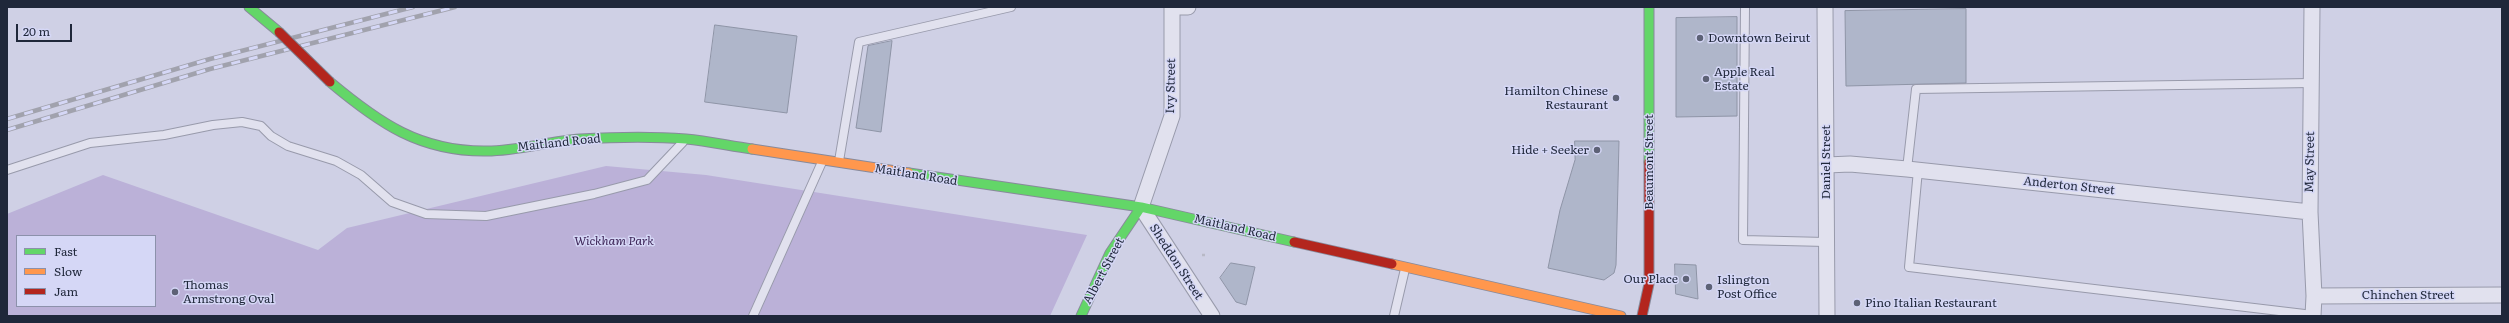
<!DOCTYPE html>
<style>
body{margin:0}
#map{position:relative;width:2509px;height:323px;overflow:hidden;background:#cfd0e5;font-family:Literata,serif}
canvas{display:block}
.frame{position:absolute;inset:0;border:8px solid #1f273a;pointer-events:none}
.legend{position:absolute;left:16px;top:235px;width:140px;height:72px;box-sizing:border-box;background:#d5d7f6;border:1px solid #8c91ab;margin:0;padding:5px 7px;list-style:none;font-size:12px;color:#1f273a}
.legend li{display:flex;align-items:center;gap:8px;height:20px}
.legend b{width:20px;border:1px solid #8c91ab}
.scale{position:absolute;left:16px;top:24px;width:56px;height:18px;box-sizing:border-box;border:2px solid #1f273a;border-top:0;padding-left:5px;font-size:12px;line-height:14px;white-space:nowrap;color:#1f273a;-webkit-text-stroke:3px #d5d7f6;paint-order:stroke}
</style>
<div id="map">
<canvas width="2509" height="323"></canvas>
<div class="frame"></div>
<ul class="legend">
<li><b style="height:5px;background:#63d668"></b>Fast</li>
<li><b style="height:5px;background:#ff974d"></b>Slow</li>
<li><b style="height:5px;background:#b3261e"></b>Jam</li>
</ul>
<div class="scale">20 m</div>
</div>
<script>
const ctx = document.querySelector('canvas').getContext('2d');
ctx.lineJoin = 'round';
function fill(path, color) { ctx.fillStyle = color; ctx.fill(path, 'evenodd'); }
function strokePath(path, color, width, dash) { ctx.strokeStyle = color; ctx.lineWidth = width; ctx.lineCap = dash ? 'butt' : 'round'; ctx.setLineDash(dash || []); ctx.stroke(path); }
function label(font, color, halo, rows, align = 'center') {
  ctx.font = font + ' Literata,serif'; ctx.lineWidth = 3; ctx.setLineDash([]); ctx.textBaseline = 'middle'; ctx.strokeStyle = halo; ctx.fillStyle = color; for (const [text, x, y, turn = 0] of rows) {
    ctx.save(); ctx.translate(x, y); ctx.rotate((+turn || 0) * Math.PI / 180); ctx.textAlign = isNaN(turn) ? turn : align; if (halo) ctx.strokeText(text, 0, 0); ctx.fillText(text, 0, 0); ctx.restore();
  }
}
fill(new Path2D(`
 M606 166 706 175 1087 235 1050 316H7V214L103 175 318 250 347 228ZM17 236H155V306H17Z`), '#bbb1d8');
const building = new Path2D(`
 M1966 9V83L1846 86 1845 11Z
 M1737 17V116L1676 117V18Z
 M715 25 797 36 787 113 705 102Z
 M892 41 881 132 856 128 868 46Z
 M1575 141H1619L1616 265 1614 273 1604 280 1548 268 1560 210 1575 160Z
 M1231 263 1255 267 1246 305 1236 302 1220 278Z
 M1675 264 1696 265 1698 299 1676 294Z`);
fill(building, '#afb6ca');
strokePath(building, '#8e94a6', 1);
const lane = new Path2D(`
 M1745 7 1743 240 1826 242
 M839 161 859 42 1011 7
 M1907 169 1916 89 2311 83
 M7 170 90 143 164 135 213 125 242 122 261 126 271 136 288 146 336 161 361 175 392 202 426 214 486 216 594 194 647 180 683 142
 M1918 170 1909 267 2313 315
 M753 316 822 162
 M1394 316 1405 269`);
const street = new Path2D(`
 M1188 7H1172V116L1141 207 1212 316
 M1825 7 1827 316
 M2312 7 2310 212 2314 296 2313 316
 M1827 165 1850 164 1907 169 2310 212
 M2314 296 2502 295`);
const fast = new Path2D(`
 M249 7 279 32
 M1649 7V162
 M330 82C379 123 420 152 487 151 518 151 549 141 580 139 614 137 651 136 686 139 708 141 730 146 752 149
 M909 173 1141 207 1294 242
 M1081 316 1110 253 1141 207`);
const slow = new Path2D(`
 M752 149 909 173
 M1392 264 1621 316`);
const jam = new Path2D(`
 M1294 242 1392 264
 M1642 316 1649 284V162`);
strokePath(lane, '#989aab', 10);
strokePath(street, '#989aab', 17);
strokePath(fast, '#888a9b', 11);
strokePath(slow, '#888a9b', 11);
strokePath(jam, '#888a9b', 11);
strokePath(new Path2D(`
 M1202 255H1207`), '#b8b9c6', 2.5, [3, 2]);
strokePath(lane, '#e1e1ee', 8);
strokePath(street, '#e1e1ee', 15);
strokePath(fast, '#63d668', 9);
strokePath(slow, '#ff974d', 9);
strokePath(jam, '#b3261e', 9);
const rail = new Path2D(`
 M7 119 210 59 413 7
 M7 130 210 69 455 7`);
strokePath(rail, '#a1a2ad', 4.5);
strokePath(rail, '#d5d7f6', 3, [9]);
const jamBridge = new Path2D(`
 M279 32 330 82`);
strokePath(jamBridge, '#7e8190', 11, []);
strokePath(jamBridge, '#b3261e', 9);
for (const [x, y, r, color] of [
 [1700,38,4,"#5d6276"],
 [1706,79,4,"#5d6276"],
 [1616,98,4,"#5d6276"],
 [1597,150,4,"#5d6276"],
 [1686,279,4,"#5d6276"],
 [1709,287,4,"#5d6276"],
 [175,292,4,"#5d6276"],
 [1857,303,4,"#5d6276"]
]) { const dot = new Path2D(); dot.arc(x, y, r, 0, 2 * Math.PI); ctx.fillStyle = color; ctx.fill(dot); strokePath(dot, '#d5d7f6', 1.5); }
label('12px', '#1f273a', '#d5d7f6', [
 ["Downtown Beirut",1708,38],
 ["Apple Real",1714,72],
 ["Estate",1714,86],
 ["Hamilton Chinese",1608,91,"right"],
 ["Restaurant",1608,105,"right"],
 ["Hide + Seeker",1589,150,"right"],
 ["Our Place",1678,279,"right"],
 ["Islington",1717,280],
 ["Post Office",1717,294],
 ["Thomas",183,285],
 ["Armstrong Oval",183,299],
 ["Pino Italian Restaurant",1865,303]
], 'left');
label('12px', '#1f273a', '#d5d7f6', [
 ["Ivy Street",1171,86,-89],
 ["Maitland Road",559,143,-6],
 ["Beaumont Street",1649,162,-90],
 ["Daniel Street",1826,162,-90],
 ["May Street",2310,162,-89],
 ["Maitland Road",916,175,9],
 ["Anderton Street",2069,186,6],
 ["Maitland Road",1235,228,13],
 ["Sheddon Street",1176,262,57],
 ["Albert Street",1104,271,-62],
 ["Chinchen Street",2408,295]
]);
label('italic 12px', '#3d2557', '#d5d7f6', [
 ["Wickham Park",614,241]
]);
</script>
